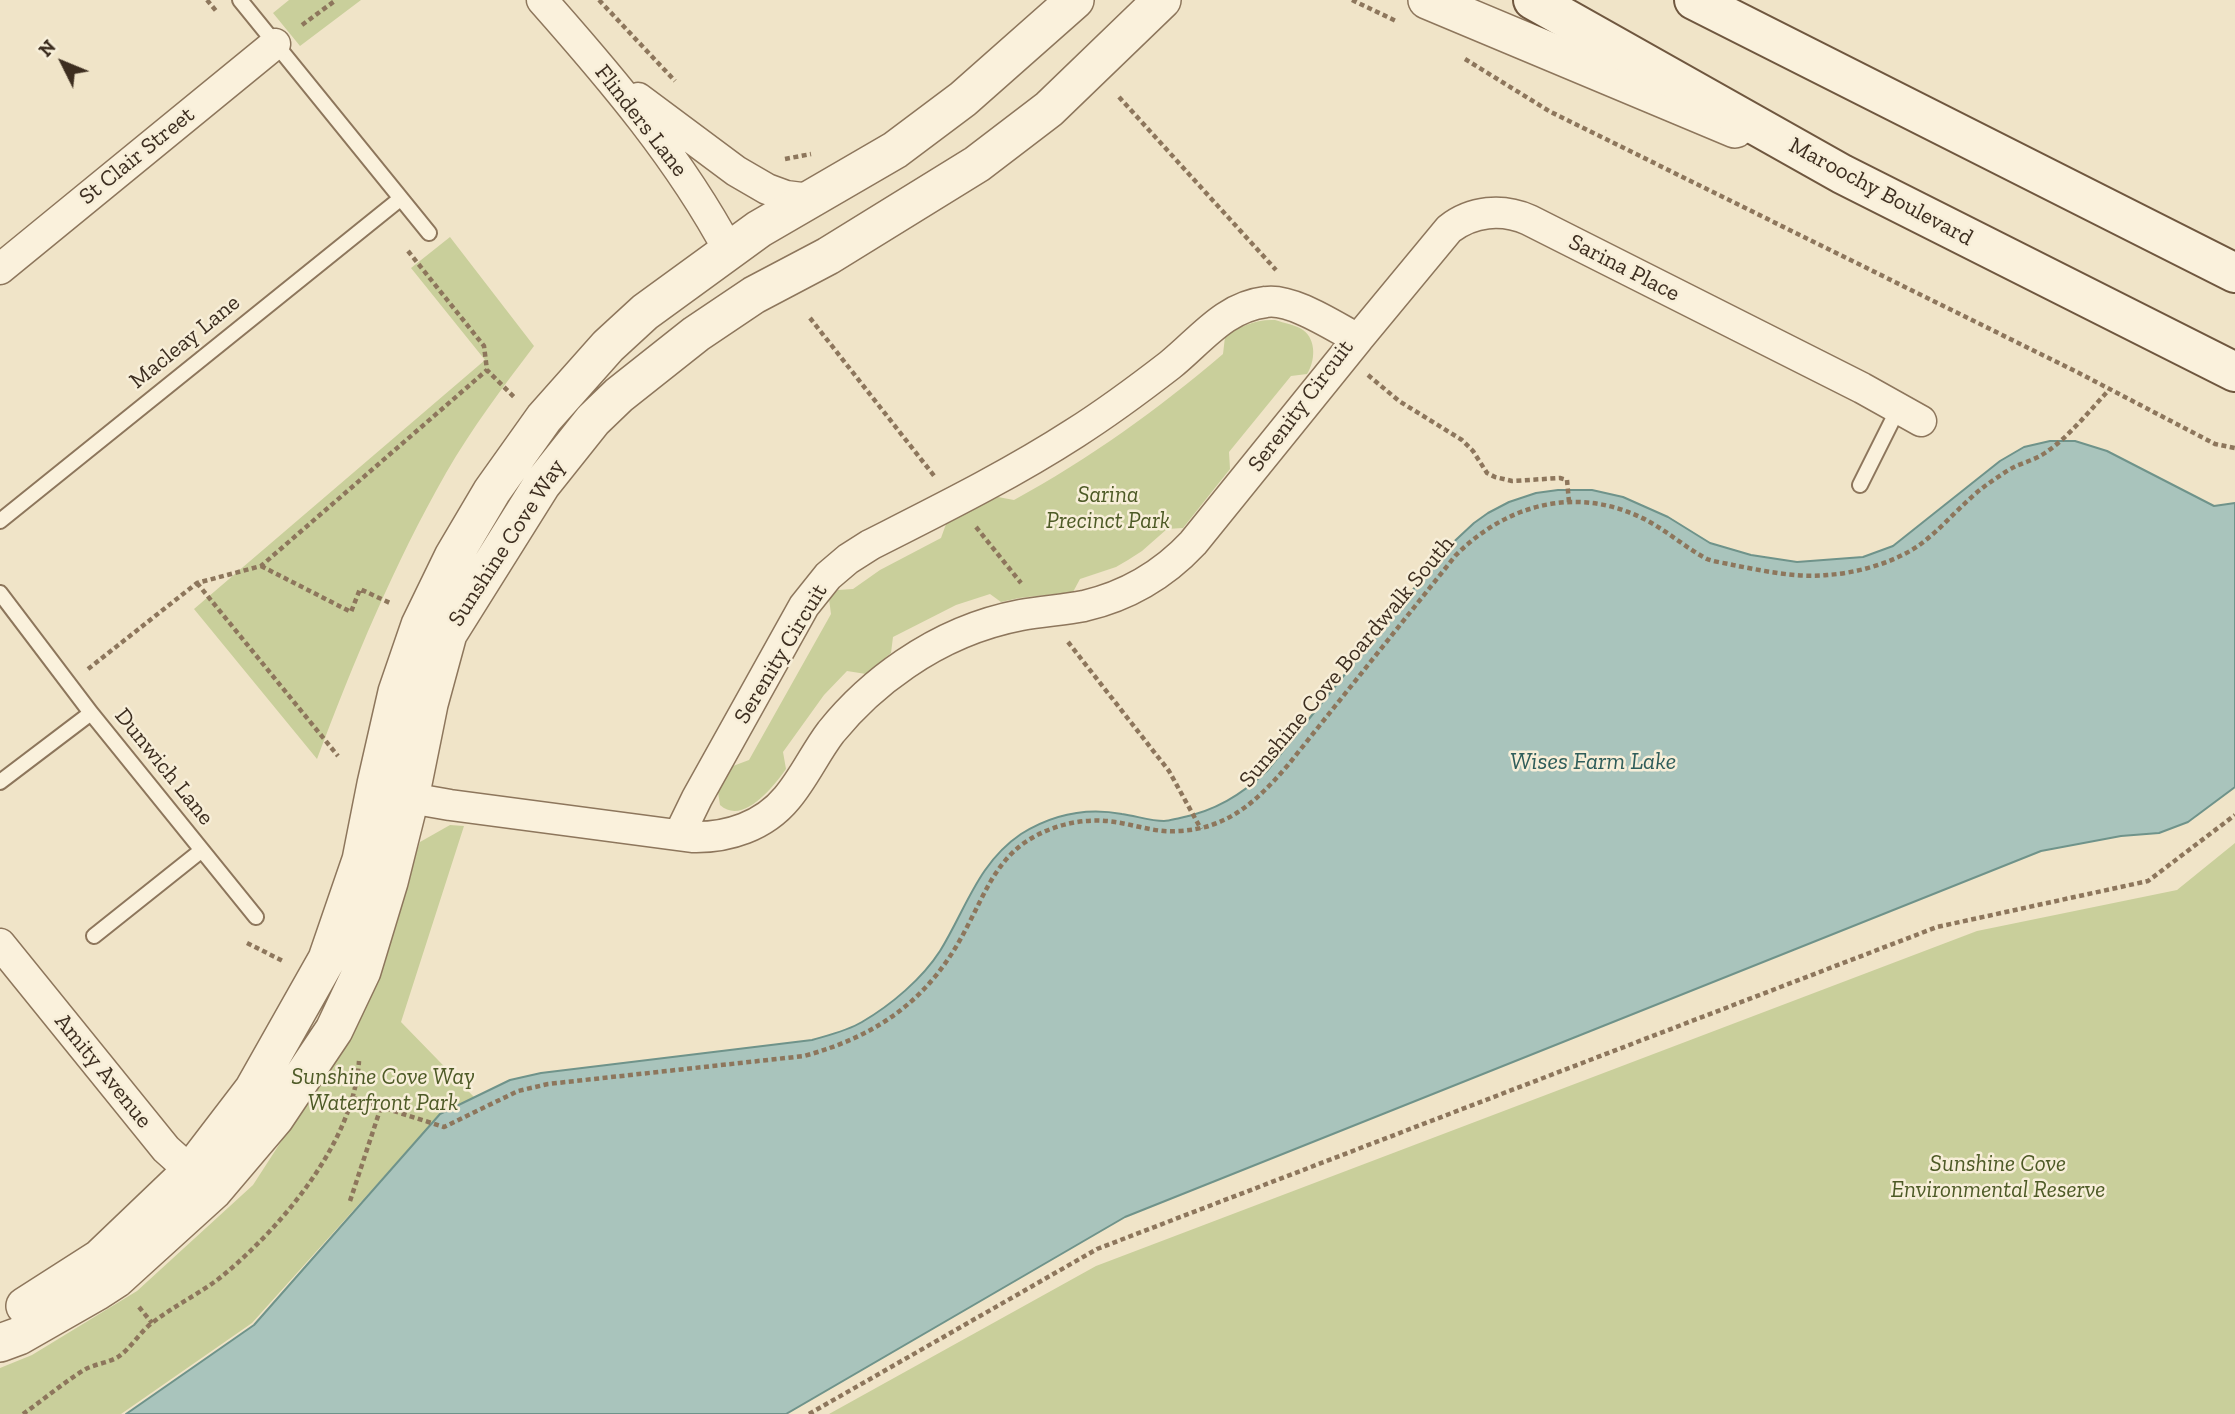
<!DOCTYPE html>
<style>
body{margin:0}
#map{position:relative;width:2235px;height:1414px;overflow:hidden;background:#f0e4c8;font-family:"Zilla Slab",serif}
canvas{display:block}
.north{position:absolute;left:28px;top:28px;width:70px;height:70px;-webkit-text-stroke:5px #f7eed8;paint-order:stroke;rotate:313deg;font-size:19px;font-weight:700;line-height:28px;text-align:center;color:#3d2e20}
.north::after{content:'';display:block;margin:auto;width:24px;height:32px;background:#3d2e20;clip-path:polygon(50% 0,100% 100%,50% 72%,0 100%)}
</style>
<div id="map">
<canvas width="2235" height="1414"></canvas>
<div class="north">N</div>
</div>
<script>
const ctx = document.querySelector('canvas').getContext('2d');
ctx.lineJoin = 'round';
function fill(path, color) { ctx.fillStyle = color; ctx.fill(path, 'evenodd'); }
function strokePath(path, color, width, dash) { ctx.strokeStyle = color; ctx.lineWidth = width; ctx.lineCap = dash ? 'butt' : 'round'; ctx.setLineDash(dash || []); ctx.stroke(path); }
function label(font, color, halo, rows, align = 'center') {
  ctx.font = font + ' "Zilla Slab",serif'; ctx.lineWidth = 5; ctx.setLineDash([]); ctx.textBaseline = 'middle'; ctx.strokeStyle = halo; ctx.fillStyle = color; for (const [text, x, y, turn = 0] of rows) {
    ctx.save(); ctx.translate(x, y); ctx.rotate((+turn || 0) * Math.PI / 180); ctx.textAlign = isNaN(turn) ? turn : align; if (halo) ctx.strokeText(text, 0, 0); ctx.fillText(text, 0, 0); ctx.restore();
  }
}
fill(new Path2D(`
 M289 0H361L300 46 273 13Z
 M450 237 534 346C503 387 472 428 446 473 394 564 354 661 317 759L194 609 485 360 411 268Z
 M1275 320C1284 323 1296 325 1303 330 1317 340 1315 362 1307 374L1291 376 1229 452 1230 469 1183 528 1167 529 1142 551 1128 560 1116 567 1080 579 1073 592 1019 598 1001 602 990 594 956 605 893 637 891 653 866 674 847 671 824 695 783 752 786 769C774 786 743 826 720 805L718 792 733 766 749 760 831 614 829 599 838 590 853 589 880 570 941 538 946 524 998 497 1014 500C1091 458 1157 410 1223 354L1225 337C1240 326 1256 319 1275 320Z
 M450 825 464 826 401 1022 474 1097 440 1114 252 1323 121 1414H0V1368L32 1355 137 1291 253 1185 357 1024 420 842Z
 M2235 843V1414H829L1096 1266 1977 931 2177 890Z`), '#c9cf9b');
const water = new Path2D(`
 M2050 441H2075L2107 451 2214 506 2235 503V787L2188 822 2159 833 2121 836 2041 851 1125 1217 786 1414H126L254 1325 440 1114 510 1080 541 1073 812 1040C829 1035 847 1031 862 1022 891 1005 922 979 940 951 966 909 978 863 1021 834 1053 814 1085 807 1122 814 1136 816 1151 821 1164 821 1169 821 1175 819 1180 818 1215 811 1241 795 1267 771L1445 550 1474 523 1488 513 1509 502 1536 493 1558 490H1592L1623 497 1668 517 1710 543 1751 555 1797 562 1863 557 1893 546 2000 461 2024 447Z`);
fill(water, '#a9c4bc');
strokePath(water, '#6f938a', 2);
const service = new Path2D(`
 M240 0 429 233
 M1860 485 1898 409
 M0 521 400 199
 M0 593 91 713 0 782
 M91 713 256 917
 M94 936 202 850`);
const minor = new Path2D(`
 M542 0C611 78 680 159 729 251
 M638 98 736 171 767 189 786 196 810 199
 M0 269 275 44
 M1358 339 1449 229C1472 211 1502 208 1529 220L1862 388 1921 421
 M389 789 410 798 450 805 692 837C728 838 764 826 787 798 804 778 815 753 831 732 852 706 877 683 905 664 940 640 979 623 1021 615 1042 611 1064 610 1084 606 1127 596 1163 575 1193 543L1358 339C1335 327 1292 298 1266 302 1224 307 1201 340 1170 365 1139 389 1108 412 1075 433 1010 475 939 510 870 545L848 559 828 576 804 606 697 798 679 835
 M0 944 166 1149 206 1185`);
const tertiary = new Path2D(`
 M1427 0 1735 129
 M25 1306 100 1258 191 1171 253 1090 327 959 361 860 376 784 397 692 420 625 453 557 492 491 544 418 608 346 645 312 759 229 895 150 963 99 1075 0
 M0 1343 19 1336 96 1292 116 1279 213 1191 275 1118 334 1030 362 971 389 882 410 798 429 704 448 634 542 484 593 420 619 395 696 334 754 295 828 256 977 164 1049 109 1162 0`);
const secondary = new Path2D(`
 M1533 0 1842 174 2235 372
 M1694 0 2235 273`);
strokePath(service, '#8d765c', 18);
strokePath(minor, '#8d765c', 33);
strokePath(tertiary, '#8d765c', 40);
strokePath(secondary, '#6f573f', 42);
strokePath(new Path2D(`
 M207 0 217 12
 M599 0 675 81
 M1352 0 1396 21
 M302 25 336 0
 M1465 59 1549 111 2077 372 2215 444 2235 448
 M1119 97 1276 270
 M785 159 811 154
 M408 251 484 346 487 370 514 397
 M810 318 935 477
 M1368 375 1399 401 1462 440 1473 451 1487 473 1495 477 1512 481 1560 478 1567 480 1569 502
 M976 527 1021 583
 M261 566 351 612 360 589 390 603
 M197 583 338 756
 M1068 642 1169 771 1201 829
 M88 669 197 583 261 566 487 370
 M247 943 283 961
 M353 1098 444 1127 518 1091 548 1084 804 1056C881 1035 932 997 968 925 984 895 995 864 1024 843 1050 825 1084 817 1115 822 1136 825 1157 833 1178 831 1228 829 1257 801 1288 765L1456 555C1506 505 1574 486 1640 517 1664 528 1684 547 1707 559 1715 562 1725 563 1733 565 1764 571 1796 578 1827 575 1857 573 1893 563 1918 546 1942 529 1961 504 1985 486 1995 479 2006 471 2016 466 2026 462 2036 459 2045 453 2069 437 2089 411 2109 390
 M350 1201 381 1107
 M139 1307 152 1323
 M23 1414C43 1400 63 1383 84 1370 94 1364 108 1363 118 1357 131 1348 140 1332 152 1323 176 1304 204 1292 227 1272 285 1223 354 1140 359 1061
 M809 1414 1097 1249 1937 927 2148 881 2235 815`), '#8d765c', 4.5, [5, 3.5]);
strokePath(service, '#faf1dc', 14);
strokePath(minor, '#faf1dc', 30);
strokePath(tertiary, '#faf1dc', 37);
strokePath(secondary, '#faf1dc', 38);
label('23px', '#3d2e20', '#f7eed8', [
 ["Flinders Lane",641,121,52],
 ["St Clair Street",137,156,-39],
 ["Maroochy Boulevard",1881,192,28],
 ["Sarina Place",1624,268,27],
 ["Macleay Lane",185,342,-39],
 ["Serenity Circuit",1301,406,-53],
 ["Sunshine Cove Way",507,543,-57],
 ["Serenity Circuit",781,654,-59],
 ["Sunshine Cove Boardwalk South",1347,662,-50],
 ["Dunwich Lane",164,767,51],
 ["Amity Avenue",103,1071,51]
]);
label('italic 23px', '#4d5a26', '#f7eed8', [
 ["Sarina",1108,495],
 ["Precinct Park",1108,521],
 ["Sunshine Cove Way",383,1077],
 ["Waterfront Park",383,1103],
 ["Sunshine Cove",1998,1164],
 ["Environmental Reserve",1998,1190]
]);
label('italic 24px', '#2f5d5a', '#f7eed8', [
 ["Wises Farm Lake",1593,762]
]);
</script>
